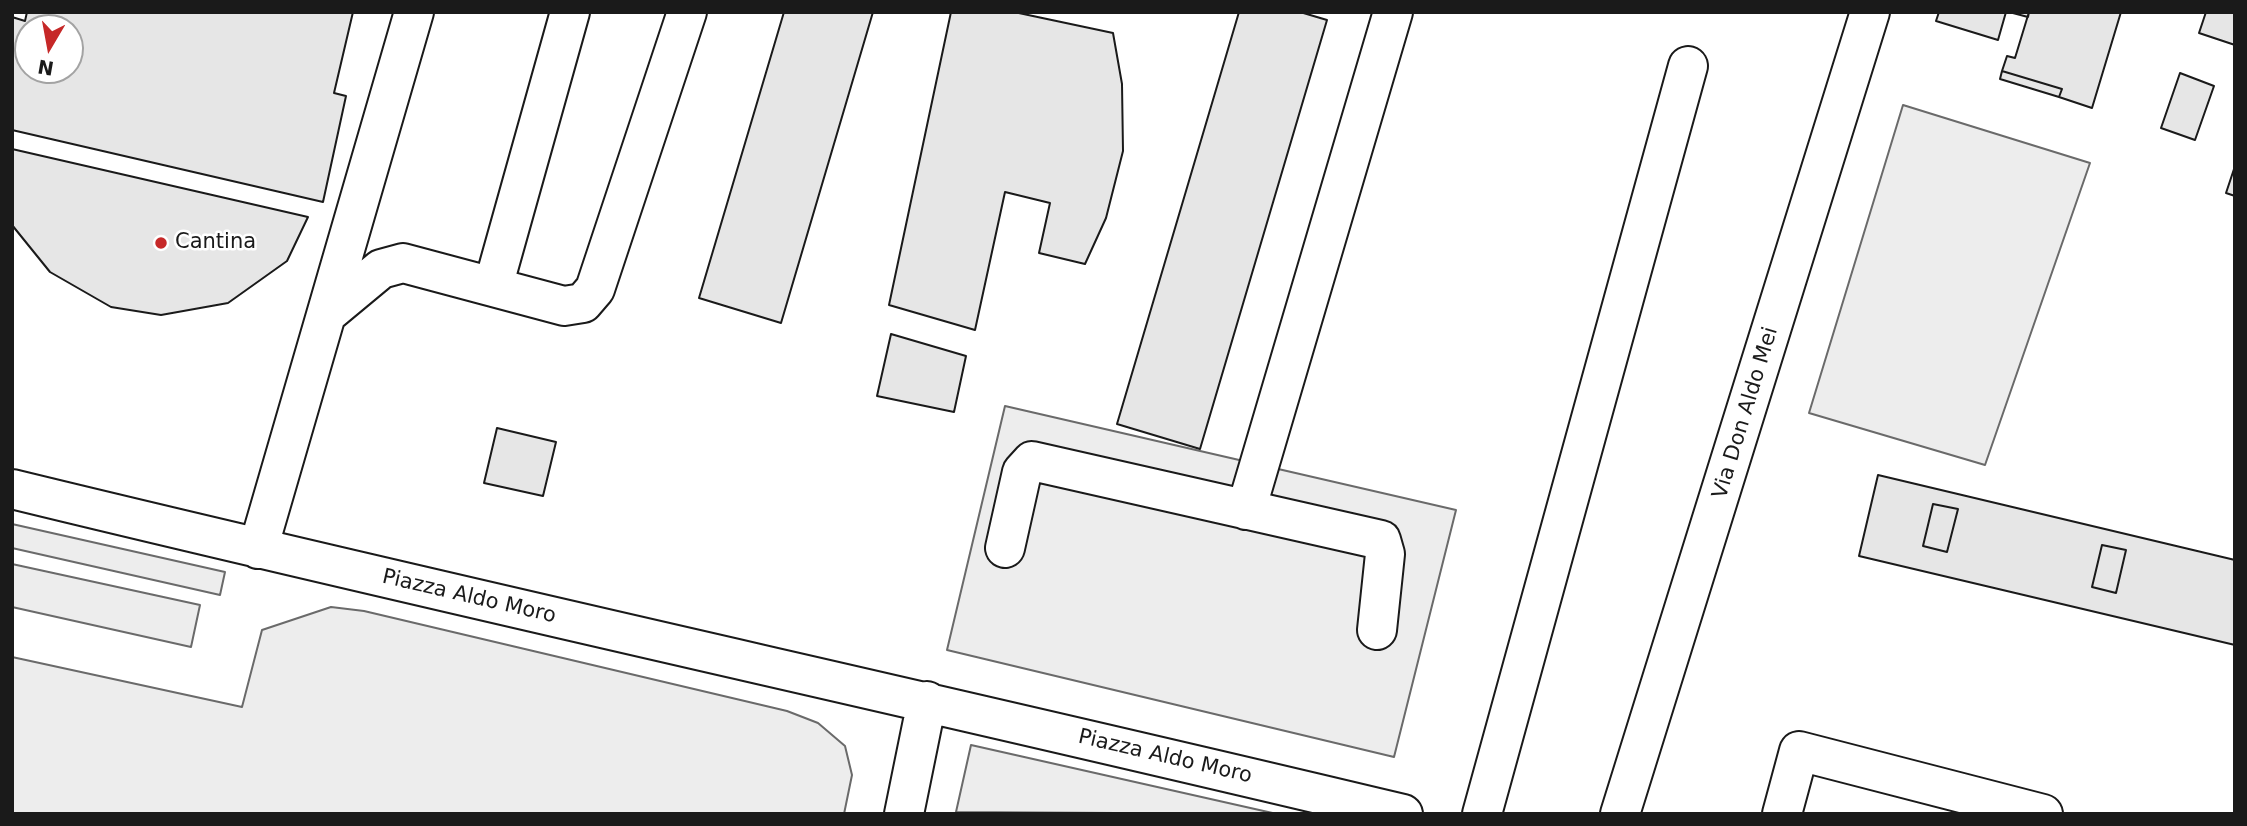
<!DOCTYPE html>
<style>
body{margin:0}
#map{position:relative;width:2247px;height:826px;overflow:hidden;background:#fff;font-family:"DejaVu Sans",sans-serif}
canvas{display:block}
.frame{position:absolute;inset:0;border:14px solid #1a1a1a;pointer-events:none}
.north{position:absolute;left:14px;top:14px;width:70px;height:70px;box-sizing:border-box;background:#fff;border:2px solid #a3a3a3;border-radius:50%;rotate:190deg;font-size:19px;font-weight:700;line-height:28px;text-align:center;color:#1a1a1a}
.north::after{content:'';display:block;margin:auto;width:24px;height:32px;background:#c62828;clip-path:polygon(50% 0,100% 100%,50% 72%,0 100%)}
</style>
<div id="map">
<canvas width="2247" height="826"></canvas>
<div class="frame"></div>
<div class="north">N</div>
</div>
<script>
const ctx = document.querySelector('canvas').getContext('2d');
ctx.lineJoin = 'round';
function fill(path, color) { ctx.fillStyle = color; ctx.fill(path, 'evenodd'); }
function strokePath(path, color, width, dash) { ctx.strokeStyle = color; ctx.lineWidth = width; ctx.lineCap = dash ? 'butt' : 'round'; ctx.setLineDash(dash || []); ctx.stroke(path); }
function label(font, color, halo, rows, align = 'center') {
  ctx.font = font + ' "DejaVu Sans",sans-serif'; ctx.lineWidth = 5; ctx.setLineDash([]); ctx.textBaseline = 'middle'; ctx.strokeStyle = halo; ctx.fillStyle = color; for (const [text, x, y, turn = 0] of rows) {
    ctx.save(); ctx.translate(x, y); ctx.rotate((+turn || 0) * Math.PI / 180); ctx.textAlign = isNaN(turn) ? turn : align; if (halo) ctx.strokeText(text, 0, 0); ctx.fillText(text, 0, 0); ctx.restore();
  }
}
const built = new Path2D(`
 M1903 105 2090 163 1985 465 1809 413Z
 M1005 406 1456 510 1394 757 947 650Z
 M12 524 225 572 220 595 12 548Z
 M12 564 200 605 191 647 12 607Z
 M331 607 364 611 787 711 818 723 845 746 852 775 844 814H12V657L242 707 262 630Z
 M971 745 1277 814 956 812Z`);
fill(built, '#ededed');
strokePath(built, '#6a6a6a', 2);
const building = new Path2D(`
 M27 12H353L334 93 346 96 323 202 12 130V17L25 21ZM28 28H70V70H28Z
 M784 12H873L781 323 699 298Z
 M951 12H1014L1113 33 1122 84 1123 151 1106 218 1085 264 1039 253 1050 203 1005 192 975 330 889 305Z
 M1239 12H1300L1327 20 1200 449 1117 424Z
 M1939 12H2006L1998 40 1936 21Z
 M2009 12H2029L2028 17Z
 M2029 12H2121L2092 108 2059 97 2062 89 2002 71 2007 56 2015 58Z
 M2206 12H2235V45L2199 33Z
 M2002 71 2062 89 2059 97 2000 79Z
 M2180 73 2214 86 2195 140 2161 128Z
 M12 149 308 217 287 261 228 303 161 315 111 307 50 272 12 225Z
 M2235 166V196L2226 193Z
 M891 334 966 356 954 412 877 396Z
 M497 428 556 442 543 496 484 483Z
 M1878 475 2235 560V645L1859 556ZM1933 504 1958 509 1947 552 1923 546ZM2102 545 2126 550 2116 593 2092 587Z
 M1933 504 1958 509 1947 552 1923 546Z
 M2102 545 2126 550 2116 593 2092 587Z`);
fill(building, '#e6e6e6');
strokePath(building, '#1a1a1a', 2);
const minor = new Path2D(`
 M493 287 570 12
 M328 313 381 269 403 263 564 306 583 303 595 289 687 12
 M12 489C475 602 940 703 1403 814
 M1246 510 1393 12
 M1005 548 1022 472 1032 461 1381 540 1385 554 1377 630
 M258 549 414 12
 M904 814 927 701
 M1482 814 1688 66
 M1620 814 1870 12
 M1782 814 1799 751 2043 814`);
strokePath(minor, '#1a1a1a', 42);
strokePath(minor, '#fff', 38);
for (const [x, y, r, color] of [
 [161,243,7,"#c62828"]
]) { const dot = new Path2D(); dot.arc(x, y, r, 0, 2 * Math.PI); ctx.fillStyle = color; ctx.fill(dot); strokePath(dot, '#fff', 2.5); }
label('21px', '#1a1a1a', '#fff', [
 ["Cantina",175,243]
], 'left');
label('21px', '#1a1a1a', '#fff', [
 ["Via Don Aldo Mei",1746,413,-73],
 ["Piazza Aldo Moro",469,597,13],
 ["Piazza Aldo Moro",1165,757,13]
]);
</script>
